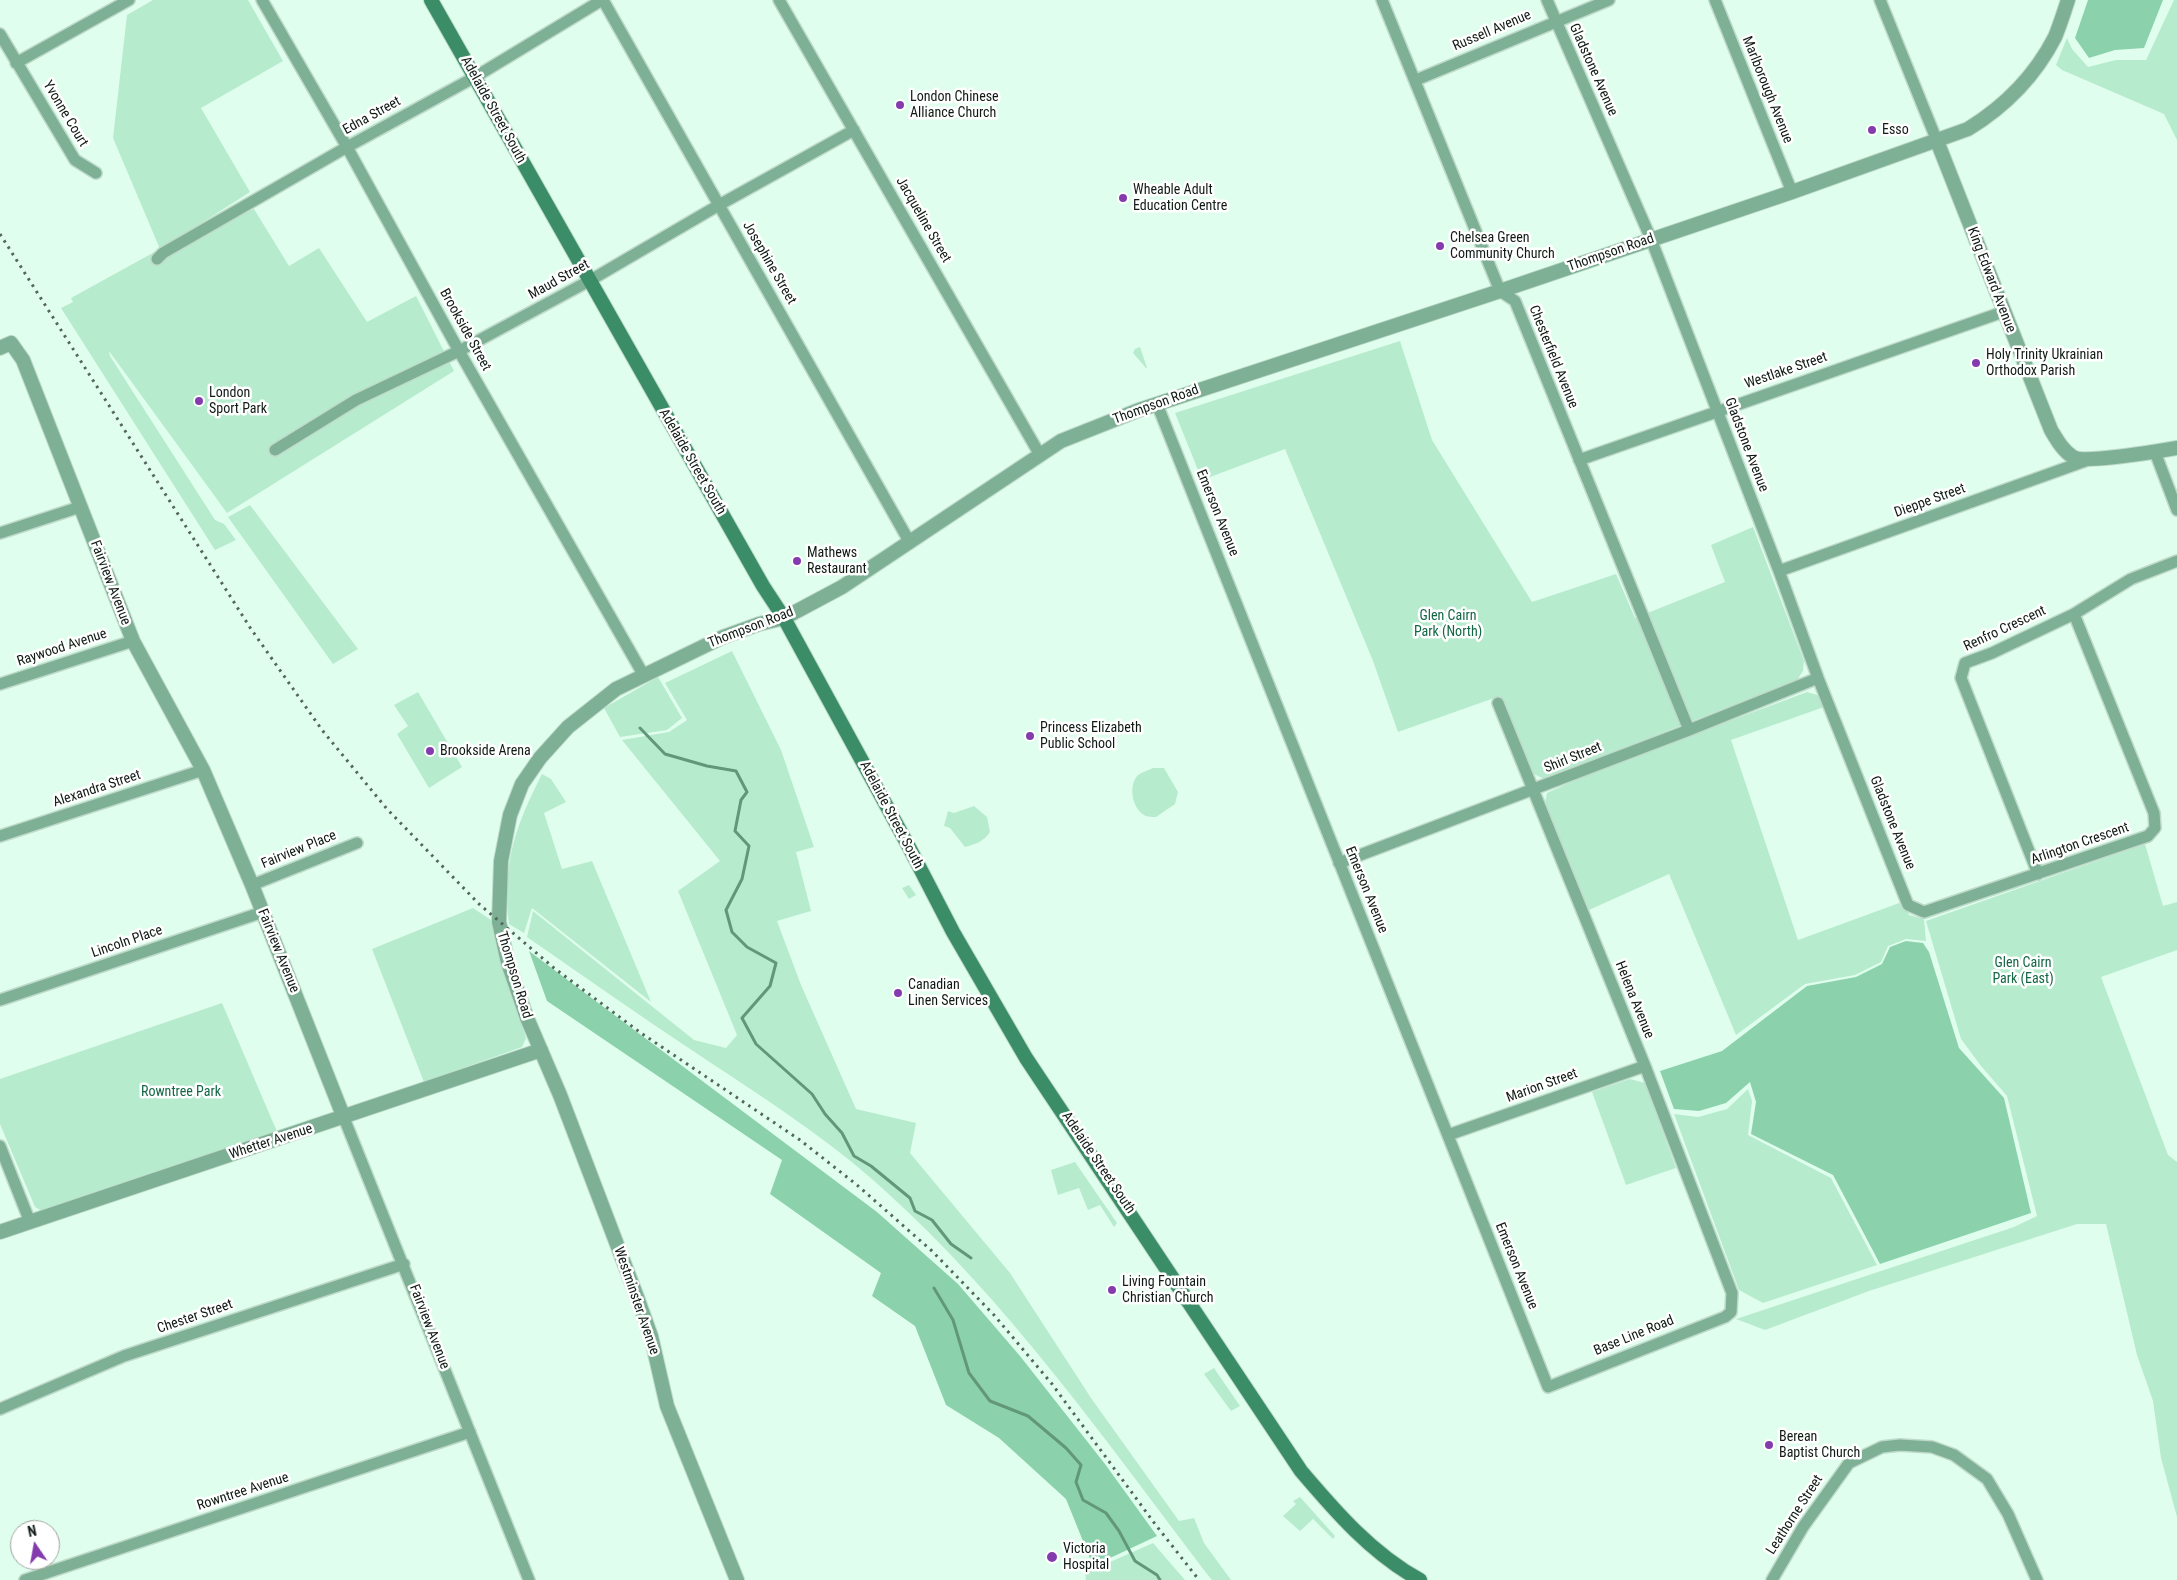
<!DOCTYPE html>
<style>
body{margin:0}
#map{position:relative;width:2177px;height:1580px;overflow:hidden;background:#e0feed;font-family:"Roboto Condensed",sans-serif}
canvas{display:block}
.north{position:absolute;left:10px;top:1520px;width:50px;height:50px;box-sizing:border-box;background:#fff;border:1px solid #9fa3a1;border-radius:50%;rotate:348deg;font-size:14px;font-weight:700;line-height:20px;text-align:center;color:#0f1a14}
.north::after{content:'';display:block;margin:auto;width:18px;height:22px;background:#833bad;clip-path:polygon(50% 0,100% 100%,50% 72%,0 100%)}
</style>
<div id="map">
<canvas width="2177" height="1580"></canvas>
<div class="north">N</div>
</div>
<script>
const ctx = document.querySelector('canvas').getContext('2d');
ctx.lineJoin = 'round';
function fill(path, color) { ctx.fillStyle = color; ctx.fill(path, 'evenodd'); }
function strokePath(path, color, width, dash) { ctx.strokeStyle = color; ctx.lineWidth = width; ctx.lineCap = dash ? 'butt' : 'round'; ctx.setLineDash(dash || []); ctx.stroke(path); }
function label(font, color, halo, rows, align = 'center') {
  ctx.font = font + ' "Roboto Condensed",sans-serif'; ctx.lineWidth = 5; ctx.setLineDash([]); ctx.textBaseline = 'middle'; ctx.strokeStyle = halo; ctx.fillStyle = color; for (const [text, x, y, turn = 0] of rows) {
    ctx.save(); ctx.translate(x, y); ctx.rotate((+turn || 0) * Math.PI / 180); ctx.textAlign = isNaN(turn) ? turn : align; if (halo) ctx.strokeText(text, 0, 0); ctx.fillText(text, 0, 0); ctx.restore();
  }
}
fill(new Path2D(`
 M153 0H248L283 61 201 108 250 192 164 247 254 209 289 266 319 248 367 322 416 296 454 371 227 513 109 351 110 356 215 520 224 524 236 540 215 550 61 308 73 302 71 298 160 249 113 138 127 15Z
 M2174 0H2177V140L2164 114 2062 70 2056 65 2067 38 2072 49 2088 67 2116 60H2146Z
 M1400 341 1432 440 1532 602 1616 574 1635 618 1725 582 1711 545 1753 527 1804 661 1803 671 1797 680 1544 779 1534 774 1500 696 1398 732 1373 661 1285 449 1202 480 1175 413Z
 M1140 347 1147 368H1146L1133 353 1135 349Z
 M250 505 358 649 333 664 228 517Z
 M732 651 781 750 814 847 796 852 811 911 777 921 801 985 856 1109 916 1123 910 1153 1010 1273 1091 1398 1179 1521 1194 1518 1204 1543 1231 1580H1212L1207 1574C1105 1440 1008 1301 882 1188 827 1138 764 1098 702 1057 643 1018 585 977 527 937L533 911 694 1040 726 1048 737 1035 678 891 720 861 622 740 669 732 687 720 665 683Z
 M658 677 682 718 667 730 620 737 604 708Z
 M418 692 462 767 429 788 397 734 408 726 394 705Z
 M1807 692 1817 695 1824 707 1731 740 1798 940 1902 902 1909 915 1924 919 1926 941 1906 939 1888 946 1881 962 1855 975 1805 984 1736 1035 1669 874 1589 910 1545 803 1547 793 1588 774Z
 M1153 768H1164L1178 792 1175 804 1156 817C1153 817 1147 817 1144 815 1132 808 1128 785 1138 775 1142 772 1149 770 1153 768Z
 M542 774 551 779 566 802 544 813 562 869 592 861 651 1002 532 908 524 933 509 924C502 863 515 827 542 774Z
 M974 806 987 817 990 832C983 842 976 844 965 847L950 828 944 826 948 811 954 813Z
 M2145 844 2163 906 2177 902V950L2101 977 2168 1155 2177 1162V1517L2161 1458 2153 1401 2137 1355 2106 1224H2077L1869 1291 1765 1330 1736 1319 2014 1227 2037 1216 2007 1096 1981 1066 1961 1039 1926 921Z
 M909 885 916 895 909 899 902 888Z
 M473 908 491 920 500 960 526 1038 522 1047 424 1082 372 949Z
 M222 1003 278 1134 42 1211 35 1207 0 1124V1079Z
 M1630 1079 1645 1083 1676 1168 1626 1185 1592 1092Z
 M1748 1089 1752 1101 1748 1135 1831 1178 1877 1265 1763 1303 1739 1290 1674 1114 1698 1117 1727 1109Z
 M1075 1162 1117 1223 1114 1227 1100 1205 1088 1210 1079 1188 1058 1195 1051 1170Z
 M1214 1368 1240 1406 1231 1411 1204 1374Z
 M1300 1497 1335 1536 1333 1539 1313 1519 1300 1531 1283 1516 1296 1504 1293 1501Z
 M1153 1543 1185 1580H1086L1085 1573Z`), '#b7ebce');
fill(new Path2D(`
 M2088 0H2163L2144 48 2115 50 2089 58 2075 38Z
 M1906 941 1923 943 1929 952 1959 1048 2004 1098 2031 1213 1880 1264 1833 1175 1751 1134 1756 1102 1750 1082 1726 1103 1699 1111 1674 1109 1660 1071 1722 1051 1807 986 1856 977 1882 964 1890 947Z
 M529 951 877 1212 958 1284 1020 1356 1105 1464 1157 1536 1093 1566 1066 1499 999 1438 946 1405 915 1326 872 1296 881 1273 770 1194 782 1160 547 1001Z`), '#8bd2ac');
strokePath(new Path2D(`
 M640 728 665 754 707 766 736 771 747 792 741 800 735 831 749 846 742 879 726 910 732 932 747 947 776 963 770 986 742 1018 756 1044 812 1094 825 1114 842 1133 854 1156 871 1166 910 1198 915 1211 932 1220 951 1244 971 1258
 M934 1288 953 1320 969 1373 990 1401 1028 1416 1066 1448 1081 1465 1076 1482 1083 1500 1106 1513 1119 1531 1135 1561 1157 1575 1160 1580`), '#62977a', 3);
const minor = new Path2D(`
 M262 0 347 147 459 351 643 674
 M603 0 909 541
 M779 0 1040 455
 M1382 0 1500 291 1515 301 1689 730
 M1547 0 1651 239 1779 571 1818 678 1908 905 1924 912 2148 836 2155 828 2154 813 2074 614
 M1715 0 1792 192
 M1880 0 1937 141
 M0 34 75 160 96 173
 M16 63 129 0
 M1416 80 1609 0
 M157 259 163 253 347 147 475 77 602 0
 M1157 404 1548 1387 1725 1317 1731 1312 1732 1293 1645 1066 1498 703
 M275 450 356 400 459 351 589 281 719 205 854 130
 M2155 452 2177 510
 M1579 460 2003 312
 M0 533 80 507
 M1779 571 2088 460
 M0 684 133 641
 M0 836 203 770
 M1339 863 1689 730 1818 678
 M2038 874 1961 678 1965 663 1992 653 2074 614 2131 579 2177 561
 M252 885 357 843
 M0 1000 263 912
 M344 1118 529 1580
 M1448 1135 1645 1066
 M0 1146 30 1222
 M0 1409 124 1356 404 1264
 M25 1580 470 1432
 M1772 1580 1803 1527 1849 1463 1882 1447 1900 1445 1932 1447 1954 1455 1987 1479 2008 1514 2037 1580`);
const tertiary = new Path2D(`
 M1937 141 2051 430C2057 440 2063 451 2073 457 2084 464 2160 451 2177 448
 M0 348 11 343 23 360 133 641 203 770 252 885 344 1118
 M0 1232 541 1050
 M737 1580 667 1406 651 1336 637 1297 560 1095 527 1018 508 963 499 922 501 861 510 815 522 784 540 758 568 727 616 689 723 637 759 624 784 618 842 587 1061 441 1139 410 1500 291 1792 192 1968 129C2004 107 2035 76 2055 37 2060 25 2064 12 2068 0`);
const secondary = new Path2D(`
 M431 0 763 586 784 618 909 847 953 932 1026 1058 1301 1471C1335 1511 1372 1554 1420 1580`);
strokePath(minor, '#bfdaca', 14);
strokePath(tertiary, '#bfdaca', 16);
strokePath(secondary, '#bfdaca', 16);
strokePath(minor, '#7db094', 11);
strokePath(tertiary, '#7db094', 14);
strokePath(secondary, '#3a8d66', 14);
strokePath(new Path2D(`
 M0 234 251 629 322 730 387 809 479 904 554 968 641 1033 800 1140 857 1185 932 1251 994 1315 1052 1384 1155 1524 1199 1580`), '#54655c', 3, [2.5, 5]);
for (const [x, y, r, color] of [
 [900,105,5,"#833bad"],
 [1872,130,5,"#833bad"],
 [1123,198,5,"#833bad"],
 [1440,246,5,"#833bad"],
 [1976,363,5,"#833bad"],
 [199,401,5,"#833bad"],
 [797,561,5,"#833bad"],
 [1030,736,5,"#833bad"],
 [430,751,5,"#833bad"],
 [898,993,5,"#833bad"],
 [1112,1290,5,"#833bad"],
 [1769,1445,5,"#833bad"],
 [1052,1557,6,"#833bad"]
]) { const dot = new Path2D(); dot.arc(x, y, r, 0, 2 * Math.PI); ctx.fillStyle = color; ctx.fill(dot); strokePath(dot, '#fff', 2); }
label('14px', '#0f1a14', '#fff', [
 ["Russell Avenue",1492,31,-23],
 ["Gladstone Avenue",1593,70,66],
 ["Marlborough Avenue",1767,90,68],
 ["Adelaide Street South",493,110,61],
 ["Yvonne Court",65,114,59],
 ["Edna Street",372,116,-29],
 ["Jacqueline Street",923,220,60],
 ["Thompson Road",1611,253,-19],
 ["Josephine Street",769,263,60],
 ["Maud Street",559,280,-29],
 ["King Edward Avenue",1991,280,69],
 ["Brookside Street",465,330,61],
 ["Chesterfield Avenue",1553,357,68],
 ["Westlake Street",1786,371,-19],
 ["Thompson Road",1156,405,-20],
 ["Gladstone Avenue",1746,445,69],
 ["Adelaide Street South",692,462,60],
 ["Dieppe Street",1930,501,-20],
 ["Emerson Avenue",1217,513,68],
 ["Fairview Avenue",110,583,69],
 ["Thompson Road",751,628,-21],
 ["Renfro Crescent",2005,629,-25],
 ["Raywood Avenue",62,648,-18],
 ["Shirl Street",1573,758,-22],
 ["Alexandra Street",97,789,-18],
 ["Adelaide Street South",891,815,62],
 ["Gladstone Avenue",1892,823,68],
 ["Arlington Crescent",2080,844,-19],
 ["Fairview Place",299,850,-22],
 ["Emerson Avenue",1366,890,68],
 ["Lincoln Place",127,942,-19],
 ["Fairview Avenue",278,951,68],
 ["Thompson Road",514,975,73],
 ["Helena Avenue",1634,1000,68],
 ["Marion Street",1542,1086,-20],
 ["Whetter Avenue",271,1142,-18],
 ["Adelaide Street South",1098,1163,56],
 ["Emerson Avenue",1516,1266,68],
 ["Westminster Avenue",636,1301,71],
 ["Chester Street",195,1317,-19],
 ["Fairview Avenue",429,1327,69],
 ["Base Line Road",1634,1336,-22],
 ["Rowntree Avenue",243,1492,-18],
 ["Leathorne Street",1795,1515,-57]
]);
label('14px', '#0f1a14', '#fff', [
 ["London Chinese",910,97],
 ["Alliance Church",910,113],
 ["Esso",1882,130],
 ["Wheable Adult",1133,190],
 ["Education Centre",1133,206],
 ["Chelsea Green",1450,238],
 ["Community Church",1450,254],
 ["Holy Trinity Ukrainian",1986,355],
 ["Orthodox Parish",1986,371],
 ["London",209,393],
 ["Sport Park",209,409],
 ["Mathews",807,553],
 ["Restaurant",807,569],
 ["Princess Elizabeth",1040,728],
 ["Public School",1040,744],
 ["Brookside Arena",440,751],
 ["Canadian",908,985],
 ["Linen Services",908,1001],
 ["Living Fountain",1122,1282],
 ["Christian Church",1122,1298],
 ["Berean",1779,1437],
 ["Baptist Church",1779,1453],
 ["Victoria",1063,1549],
 ["Hospital",1063,1565]
], 'left');
label('14px', '#136745', '#fff', [
 ["Glen Cairn",1448,616],
 ["Park (North)",1448,632],
 ["Glen Cairn",2023,963],
 ["Park (East)",2023,979],
 ["Rowntree Park",181,1092]
]);
</script>
